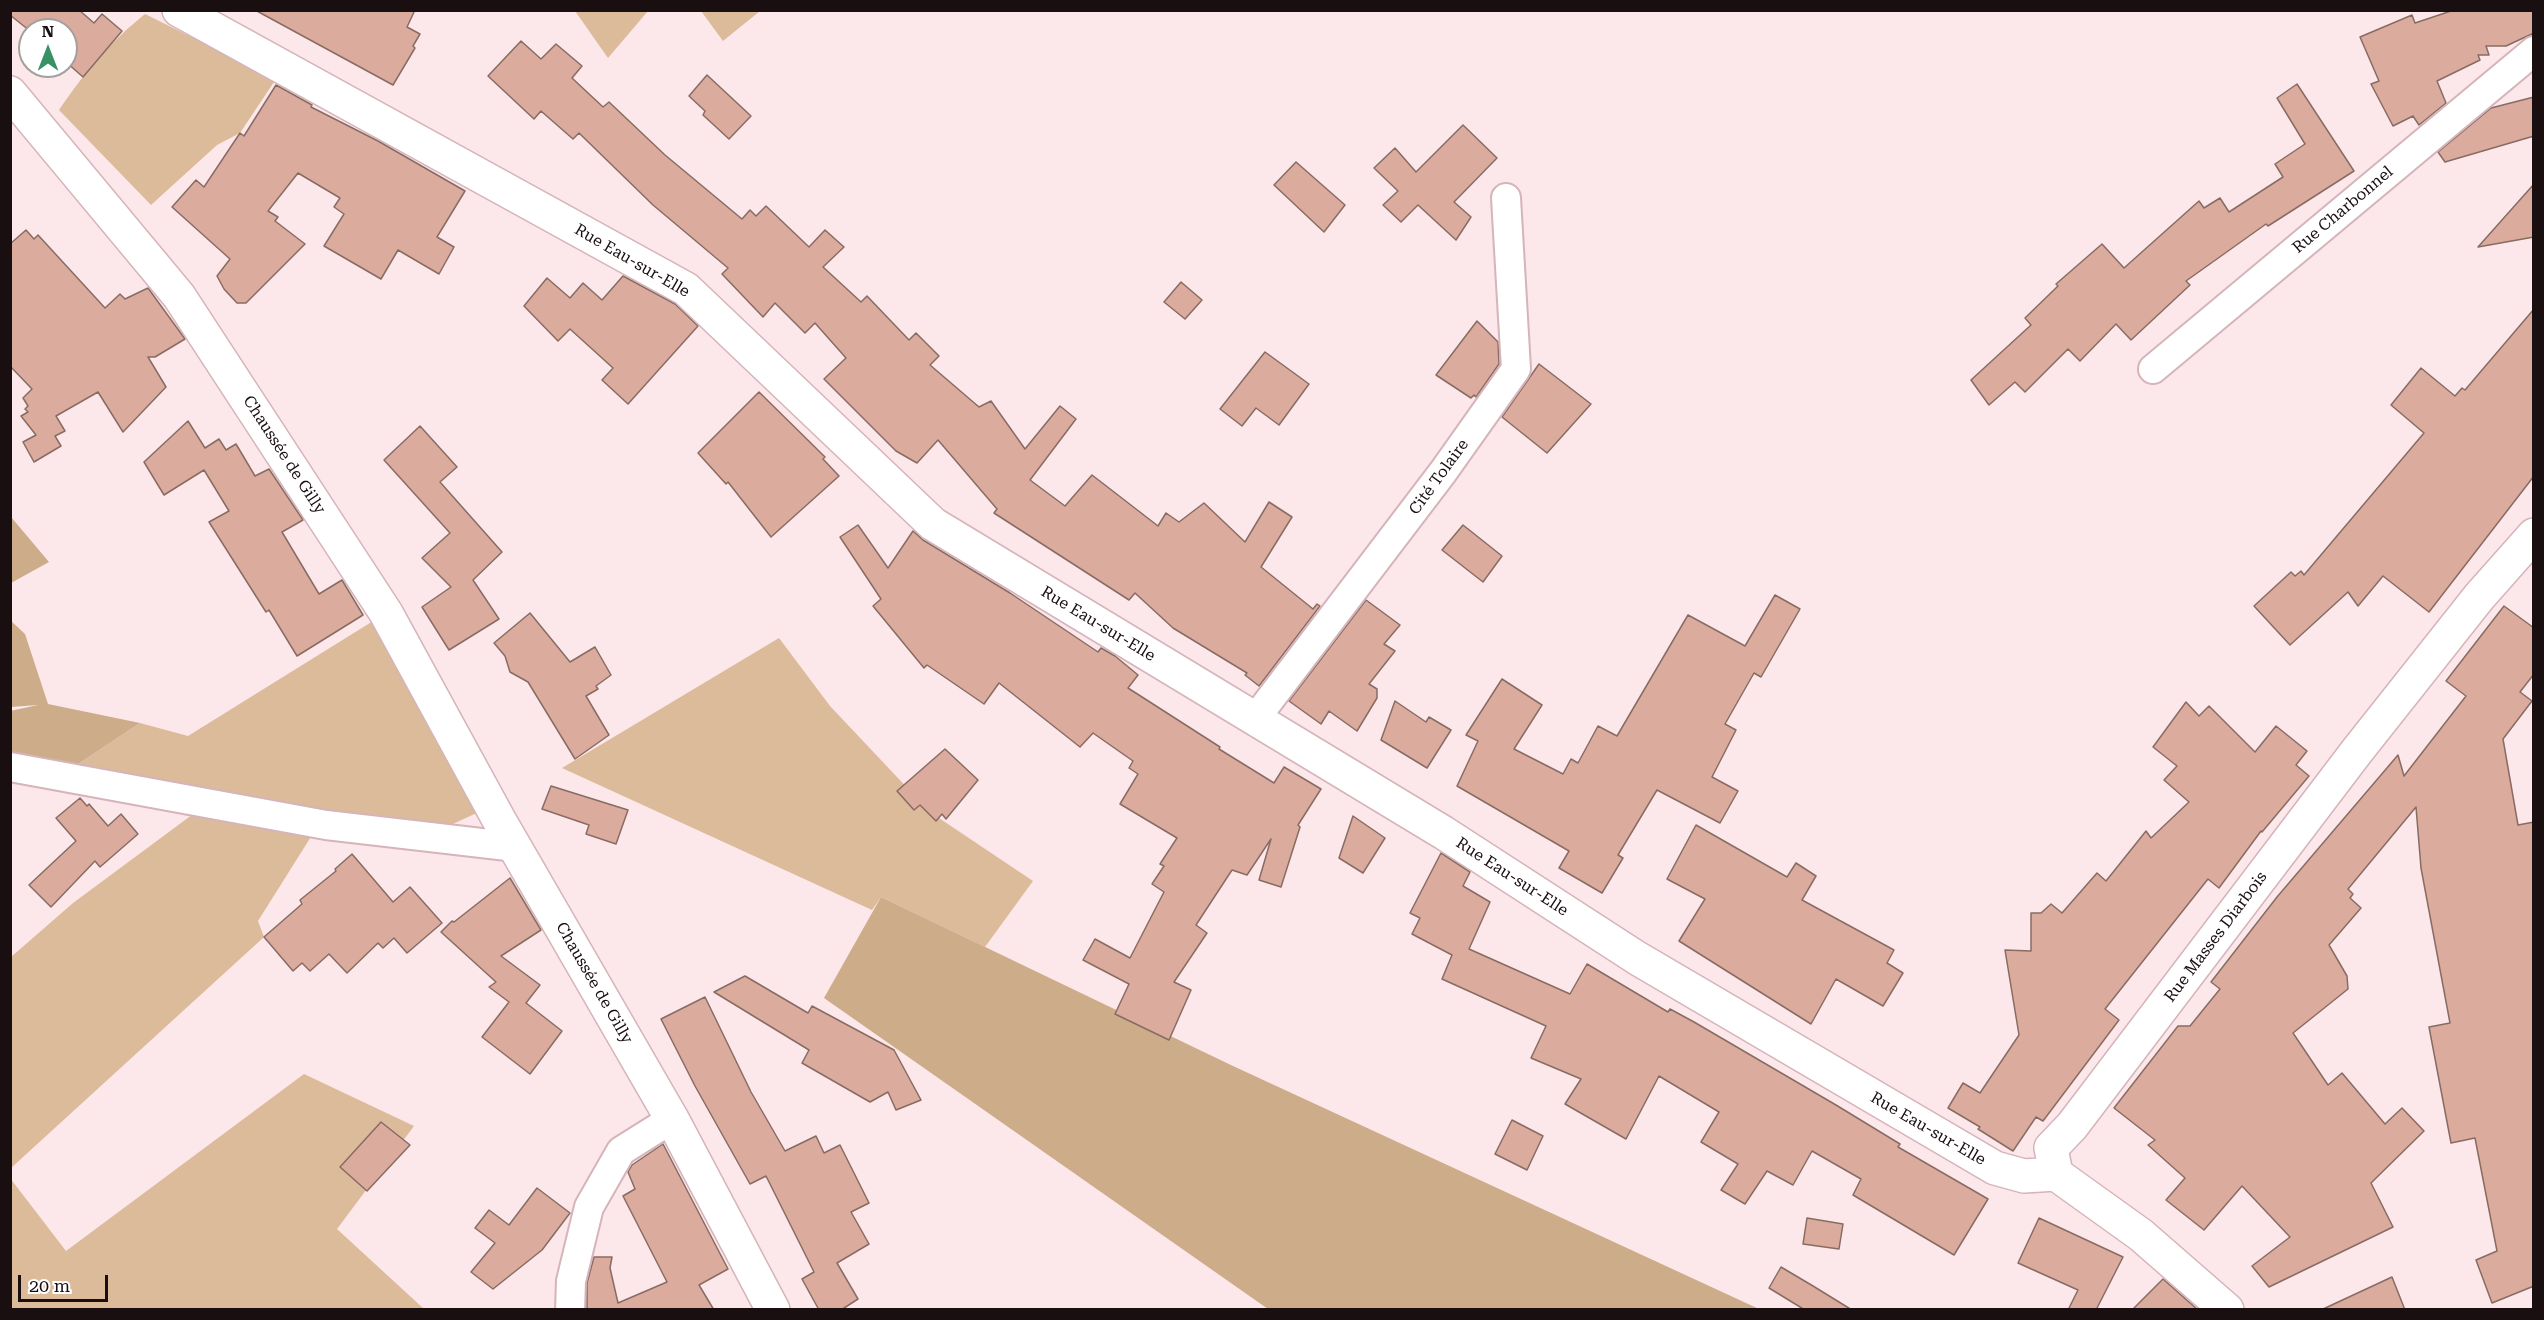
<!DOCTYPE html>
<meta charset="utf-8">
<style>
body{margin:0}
#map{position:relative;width:2544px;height:1320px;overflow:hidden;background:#fce7ea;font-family:"Roboto Serif",serif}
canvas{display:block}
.frame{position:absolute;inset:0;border:12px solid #190e10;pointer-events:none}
.north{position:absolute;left:18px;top:18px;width:60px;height:60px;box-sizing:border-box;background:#fff;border:2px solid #a39f9f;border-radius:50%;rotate:0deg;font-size:16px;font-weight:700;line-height:24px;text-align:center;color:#190e10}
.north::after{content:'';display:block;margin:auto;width:21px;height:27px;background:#399064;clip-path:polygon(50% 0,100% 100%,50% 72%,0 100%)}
.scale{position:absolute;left:18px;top:1275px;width:90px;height:27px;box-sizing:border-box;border:3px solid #190e10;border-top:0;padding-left:8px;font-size:18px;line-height:21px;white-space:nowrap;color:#190e10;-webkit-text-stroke:4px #fff;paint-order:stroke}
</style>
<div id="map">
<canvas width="2544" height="1320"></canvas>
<div class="frame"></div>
<div class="north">N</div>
<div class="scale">20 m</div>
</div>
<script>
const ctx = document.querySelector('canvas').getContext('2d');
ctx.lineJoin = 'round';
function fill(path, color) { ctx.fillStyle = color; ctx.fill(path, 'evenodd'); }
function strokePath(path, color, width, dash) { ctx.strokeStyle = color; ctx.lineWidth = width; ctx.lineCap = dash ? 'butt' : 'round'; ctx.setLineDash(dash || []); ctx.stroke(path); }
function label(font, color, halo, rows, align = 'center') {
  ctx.font = font + ' "Roboto Serif",serif'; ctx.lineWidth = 5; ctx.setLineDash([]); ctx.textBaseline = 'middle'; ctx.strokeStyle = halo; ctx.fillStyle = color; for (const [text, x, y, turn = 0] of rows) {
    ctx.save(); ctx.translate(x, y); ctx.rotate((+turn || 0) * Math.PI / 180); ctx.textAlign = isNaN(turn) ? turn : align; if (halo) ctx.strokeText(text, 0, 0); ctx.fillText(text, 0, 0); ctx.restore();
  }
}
fill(new Path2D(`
 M575 11H648L608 58Z
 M701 11H760L723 41Z
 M145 14 276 79 240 133 217 145 151 205 59 110C85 72 109 43 145 14Z
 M386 613 492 806 444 828 60 776 140 723 188 736Z
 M779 638 830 706 930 812 1033 881 985 947 881 897 872 910 562 768Z
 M208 803 319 824 258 921 264 937 11 1168V957L73 903Z
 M304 1074 414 1126 337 1229 424 1309H11L10 1178 66 1251Z`), '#dbbb9a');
fill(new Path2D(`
 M11 517 49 562 11 583H10Z
 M11 621 25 634 48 704 140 723 60 776 11 768 10 711 38 705 11 707Z
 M881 897 1233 1066 1759 1309H1268L824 998Z`), '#cdac8a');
const building = new Path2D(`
 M10 10H79L94 23 102 14 122 31 83 77 66 62V30L30 31 10 15Z
 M255 10H415L407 27 420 34 413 46 415 48 393 85Z
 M2454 10H2534V33L2506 46H2486L2489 55H2478L2480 60 2437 81 2446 103 2419 125 2413 116 2393 126 2371 84 2379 81 2360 37 2412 15 2415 23Z
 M521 41 541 59 556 44 582 66 572 78 603 107 609 102 665 155 742 219 750 210 756 216 766 206 809 247 825 230 844 247 823 267 861 302 867 296 909 340 916 333 939 356 930 365 979 407 991 401 1025 449 1060 406 1076 419 1030 480 1065 506 1092 475 1158 526 1166 513 1179 522 1204 503 1245 542 1269 502 1292 517 1261 567 1313 609 1317 604 1320 606 1259 686 1245 675 1247 673 1173 628 1135 593 1129 600 994 513 997 509 938 440 917 463 896 451 824 379 846 358 815 323 805 333 775 303 763 317 722 274 728 268 653 205 579 133 573 139 541 111 534 119 488 76Z
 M707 75 751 116 729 139 703 115 705 111 689 96Z
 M2297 84 2354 171 2268 226 2266 224 2186 281 2190 285 2131 340 2116 324 2080 361 2068 349 2025 392 2015 382 1989 405 1971 380 2031 325 2025 318 2058 286 2056 284 2102 244 2124 268 2199 201 2204 208 2220 198 2229 212 2283 177 2275 164 2305 144 2277 98Z
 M276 85 312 105 311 107 378 141 465 191 437 237 454 247 439 274 398 250 381 279 324 246 344 214 334 207 340 198 298 173 268 211 278 217 275 221 305 244 246 303H237L224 289 217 276 230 259 172 207 196 180 204 187 240 133 244 136Z
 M2534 97V136L2445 162 2438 152 2491 108Z
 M1463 125 1497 158 1454 202 1471 217 1456 240 1418 205 1401 222 1383 205 1398 191 1374 168 1395 148 1416 172Z
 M1296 162 1345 205 1324 232 1274 185Z
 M2534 184V237L2478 247Z
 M26 230 34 239 38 235 105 308 120 294 125 299 148 288 185 339 155 357H148L166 387 123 432 98 392 56 416 65 431 55 436 61 446 34 462 23 442 36 435 21 416 28 412 25 409 28 406 23 398 32 389 10 366V244Z
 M623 276 675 304 698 326 628 404 602 380 613 368 570 329 558 341 524 306 547 278 570 298 583 283 602 300Z
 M1181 282 1202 300 1185 319 1164 302Z
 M2534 309V476L2429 612 2383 576 2358 606 2348 592 2290 645 2254 606 2291 572 2295 576 2301 571 2304 575 2424 433 2391 405 2421 368 2455 396 2462 388 2465 390Z
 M1477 321 1498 342 1499 364 1476 397 1474 395 1471 398 1436 375Z
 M1265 352 1309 384 1279 425 1256 408 1242 426 1220 409Z
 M1539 364 1591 404 1547 453 1502 417Z
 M759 392 825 457 823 459 839 476 771 537 728 482 726 484 698 453Z
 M188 421 205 448 219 439 226 450 236 444 255 476 269 469 303 520 282 532 319 594 342 580 363 615 297 656 269 610 266 612 209 522 229 511 204 470 164 495 144 462Z
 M420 426 457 467 440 482 502 552 473 580 499 619 449 650 422 607 451 587 422 558 450 533 384 460Z
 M858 525 888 568 913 531 923 540 1010 593 1098 652 1101 648 1115 656 1138 675 1128 688 1220 747 1219 749 1274 783 1284 767 1321 789 1298 825 1300 827 1281 887 1259 880 1271 839 1247 875 1232 870 1196 925 1207 933 1174 982 1191 990 1169 1040 1115 1014 1129 984 1083 960 1095 939 1130 958 1164 892 1152 884 1164 866 1160 864 1177 838 1120 804 1138 774 1129 768 1133 761 1093 733 1080 747 999 683 984 704 927 665 924 668 873 606 881 599 840 537Z
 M1463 525 1502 556 1483 582 1442 550Z
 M1775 595 1800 609 1761 677 1754 673 1725 724 1736 730 1712 777 1738 791 1720 823 1657 790 1618 855 1623 858 1602 893 1559 868 1569 851 1457 786 1478 741 1466 735 1502 679 1542 705 1514 749 1563 774 1571 759 1578 763 1598 726 1617 736 1688 615 1745 646Z
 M1366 600 1400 625 1384 644 1395 651 1369 684 1377 689V698L1357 731 1329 711 1321 724 1289 701Z
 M2504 606 2534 628V674L2520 692 2532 701 2503 739 2518 825 2534 822V1286L2492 1303 2476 1260 2497 1251 2475 1138 2451 1143 2429 1027 2450 1023 2421 868 2416 807 2348 889 2353 894 2350 898 2361 908 2329 945 2347 976 2348 989 2293 1033 2328 1085 2342 1073 2385 1124 2402 1108 2424 1131 2371 1183 2393 1227 2269 1287 2252 1266 2290 1237 2242 1186 2204 1230 2166 1200 2185 1178 2148 1145 2155 1140 2114 1108 2178 1026H2190L2220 989 2211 982 2277 897 2398 755 2404 776 2466 696 2446 681Z
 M530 613 570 662 595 647 611 675 596 686 598 689 586 696 609 735 575 759 528 682 510 672 505 656 494 643Z
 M1395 701 1426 722 1429 717 1451 730 1427 768 1381 740Z
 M2186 702 2199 716 2209 706 2255 752 2276 726 2307 751 2296 765 2309 776 2262 832 2261 831 2219 888 2208 879 2105 1009 2119 1020 2043 1121 2036 1117 2013 1151 1978 1129 1980 1127 1948 1108 1963 1083 1980 1093 2019 1035 2005 950 2031 951V913H2041L2051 904 2062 913 2097 873 2106 881 2146 831 2151 838 2189 802 2164 780 2177 766 2153 747Z
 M945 749 978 780 946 819 942 814 936 821 920 805 914 810 897 791Z
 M551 786 628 810 616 844 586 834 589 825 542 809Z
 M80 798 87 806 89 804 108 826 121 814 138 834 100 867 95 861 51 907 29 885 76 841 56 818Z
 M1353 816 1385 838 1363 873 1339 858Z
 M1696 825 1787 877 1796 863 1816 876 1802 900 1894 950 1887 963 1903 973 1883 1006 1836 979 1811 1024 1679 941 1705 899 1667 879Z
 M1441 853 1470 872 1463 886 1490 902 1469 949 1570 994 1587 964 1668 1012 1670 1009 1694 1022 1836 1105 1900 1144 1898 1147 1988 1199 1954 1255 1853 1195 1861 1179 1812 1151 1793 1185 1767 1171 1745 1204 1721 1190 1738 1164 1701 1142 1719 1112 1659 1076 1626 1139 1565 1104 1581 1079 1531 1058 1546 1026 1442 979 1452 955 1412 934 1420 918 1410 913Z
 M352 854 393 902 410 887 442 923 407 953 394 938 383 948 378 943 347 973 329 954 310 971 302 963 293 971 264 937 302 904 300 900 336 871 335 869Z
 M510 878 541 930 501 956 540 985 526 1003 562 1031 530 1074 482 1037 509 1002 489 987 496 982 441 932 452 921 454 922Z
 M745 976 808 1013 812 1006 894 1050 921 1100 896 1110 888 1092 870 1102 802 1063 809 1050 714 992Z
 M705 997 751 1092 785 1151 816 1136 824 1153 840 1145 869 1203 851 1212 869 1244 837 1263 858 1299 841 1310H819L802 1279 814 1272 766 1176 750 1184 695 1086 661 1019Z
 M1512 1120 1543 1136 1527 1170 1495 1154Z
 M381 1122 410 1145 367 1191 340 1167Z
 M663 1144 728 1269 699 1285 714 1310H587V1283L594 1257H612L610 1268 618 1303 667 1282 623 1196 635 1189 628 1172 632 1165Z
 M537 1188 570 1213 542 1250 493 1289 471 1272 495 1243 475 1228 489 1210 509 1225Z
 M1807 1218 1843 1224 1839 1249 1803 1244Z
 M2039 1218 2123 1257 2096 1310H2068L2078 1290 2018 1263Z
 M1781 1267 1813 1286 1852 1310H1805L1769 1288Z
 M2392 1277 2405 1310H2321Z
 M2163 1279 2198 1310H2132Z`);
fill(building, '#dbac9d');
strokePath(building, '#886b63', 1.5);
const minor = new Path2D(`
 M2153 369 2534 51
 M1255 719 1443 472 1516 369 1506 198
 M10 767 326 825 516 847
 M570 1310 571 1281 589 1207 621 1151 672 1119`);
const tertiary = new Path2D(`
 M179 10 686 289 933 524 1444 833 1637 958 1995 1168 2024 1176 2056 1174
 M2227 1310 2141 1235 2056 1174 2051 1148 2072 1126 2357 751 2479 597 2534 535`);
const secondary = new Path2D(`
 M10 93 179 296 386 613 498 818 672 1119 773 1310`);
strokePath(minor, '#d5b4ba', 32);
strokePath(tertiary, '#d5b4ba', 36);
strokePath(secondary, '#d5b4ba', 36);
strokePath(minor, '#fff', 28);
strokePath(tertiary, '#fff', 33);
strokePath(secondary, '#fff', 33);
label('16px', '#190e10', '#fff', [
 ["Rue Charbonnel",2343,210,-40],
 ["Rue Eau-sur-Elle",632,261,30],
 ["Chaussée de Gilly",284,455,57],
 ["Cité Tolaire",1439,477,-54],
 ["Rue Eau-sur-Elle",1098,624,31],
 ["Rue Eau-sur-Elle",1512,877,33],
 ["Rue Masses Diarbois",2216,937,-53],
 ["Chaussée de Gilly",594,983,60],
 ["Rue Eau-sur-Elle",1928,1129,30]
]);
</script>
